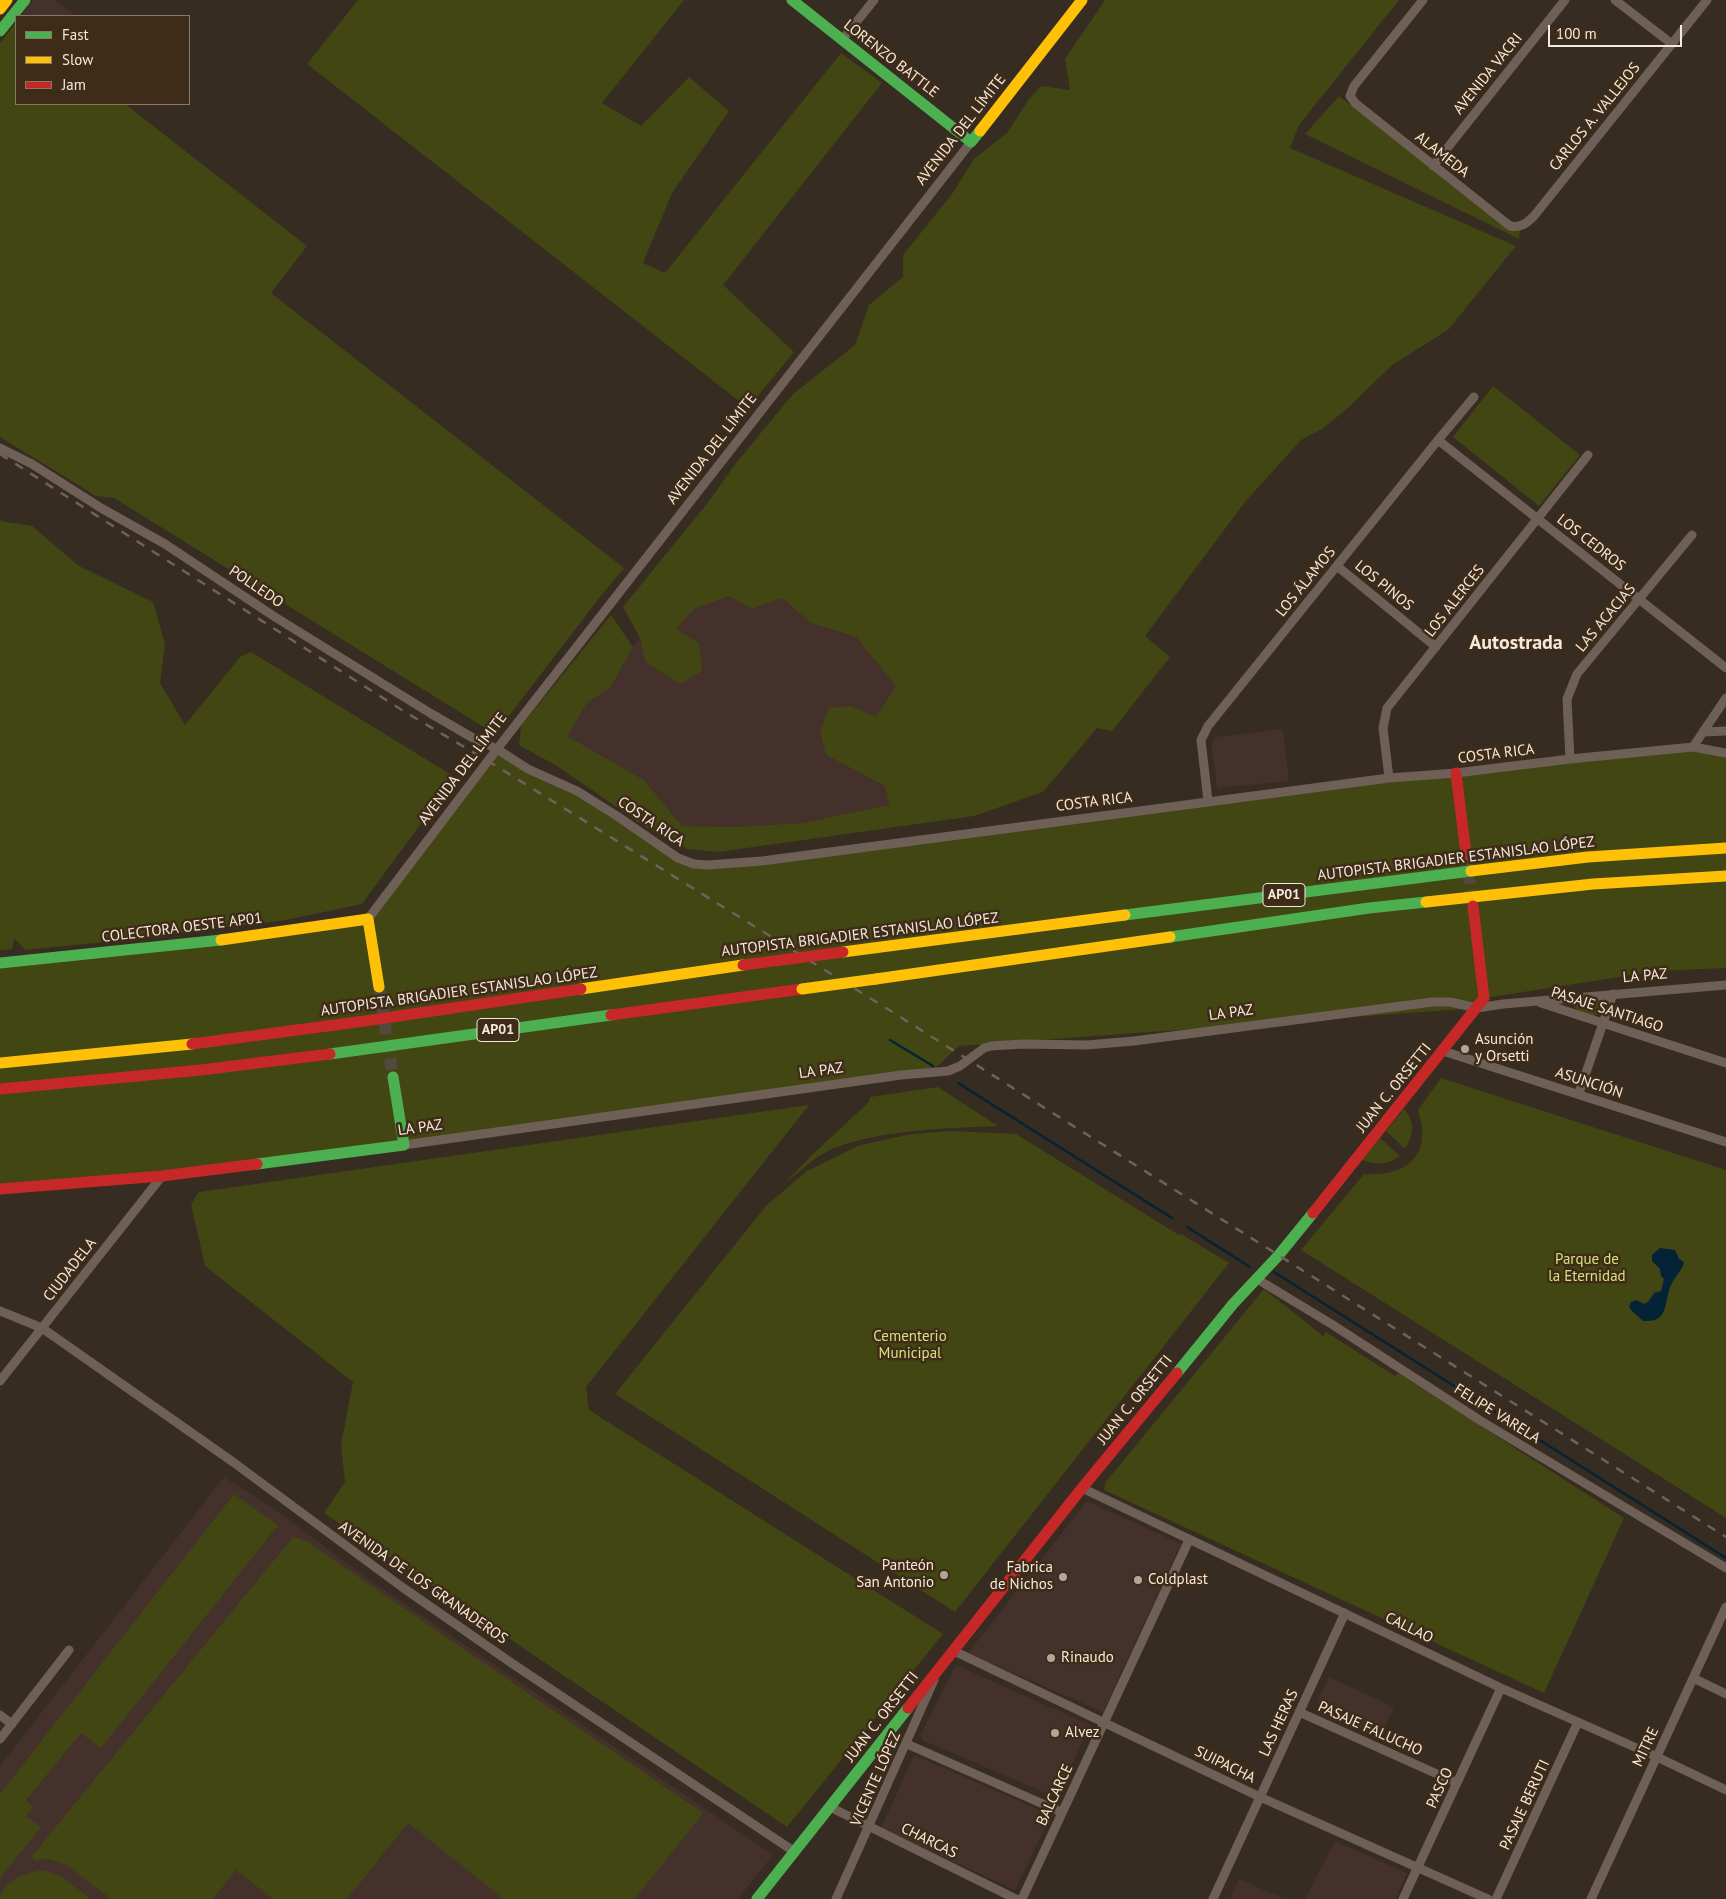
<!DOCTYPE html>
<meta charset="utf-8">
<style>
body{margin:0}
#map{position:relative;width:1726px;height:1899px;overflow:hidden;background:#362c21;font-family:"PT Sans",sans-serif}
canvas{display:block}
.legend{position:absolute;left:15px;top:15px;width:175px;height:90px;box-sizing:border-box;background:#3f2c18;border:1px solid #876;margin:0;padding:6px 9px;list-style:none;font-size:15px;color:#f5e8dc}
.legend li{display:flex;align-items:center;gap:10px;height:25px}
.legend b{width:25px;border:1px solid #876}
.scale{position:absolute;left:1548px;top:25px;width:134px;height:22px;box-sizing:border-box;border:2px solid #f5e8dc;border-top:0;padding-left:6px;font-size:15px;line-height:18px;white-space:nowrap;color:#f5e8dc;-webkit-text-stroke:4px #3f2c18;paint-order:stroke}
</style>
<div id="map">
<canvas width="1726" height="1899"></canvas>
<ul class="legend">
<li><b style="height:6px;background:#4caf50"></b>Fast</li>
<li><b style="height:6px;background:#ffc107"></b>Slow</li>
<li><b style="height:6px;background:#c62828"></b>Jam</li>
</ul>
<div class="scale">100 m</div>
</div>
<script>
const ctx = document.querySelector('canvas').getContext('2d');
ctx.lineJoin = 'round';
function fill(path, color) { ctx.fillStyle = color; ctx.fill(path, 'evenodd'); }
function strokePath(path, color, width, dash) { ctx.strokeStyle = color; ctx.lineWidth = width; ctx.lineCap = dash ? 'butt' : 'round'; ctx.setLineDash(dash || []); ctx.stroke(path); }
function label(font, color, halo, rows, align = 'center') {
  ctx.font = font + ' "PT Sans",sans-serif'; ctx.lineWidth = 5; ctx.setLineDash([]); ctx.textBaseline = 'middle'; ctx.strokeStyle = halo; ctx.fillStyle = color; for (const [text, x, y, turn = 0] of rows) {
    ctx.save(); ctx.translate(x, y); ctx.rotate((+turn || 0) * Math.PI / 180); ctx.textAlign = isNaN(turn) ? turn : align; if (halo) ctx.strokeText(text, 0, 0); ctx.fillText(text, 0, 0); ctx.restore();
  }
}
fill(new Path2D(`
 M33 0H55L76 16H21Z
 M729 596 752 609 782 598 811 623 856 637 896 686 876 717 851 706 826 755 885 786 889 805 802 823 732 827 682 826 644 780 566 736 587 703 610 688 633 647 640 638 645 662 694 609Z
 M1283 729 1289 781 1217 788 1212 746 1215 737Z
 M224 1477 274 1509 367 1578 773 1855 738 1899H0V1766Z
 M1087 1501 1181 1544 1103 1712 968 1653Z
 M956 1665 1090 1725 1057 1798 922 1740 921 1734Z
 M1329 1677 1394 1707 1380 1737 1321 1710 1318 1703 1319 1697Z
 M914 1755 1051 1815 1015 1890 881 1828Z
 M1335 1841 1407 1873 1395 1899H1305Z
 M1239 1879 1285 1899H1230Z`), '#44312c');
fill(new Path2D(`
 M358 0H684L602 103 641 126 689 77 729 111 672 193 643 263 665 273 841 53 882 83 723 285 794 352 748 408 307 64Z
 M1105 0H1399L1299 125 1290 148 1516 246 1448 330 1392 365 1348 408 1322 429 1301 440 1245 502 1145 636 1170 657 1112 731 1097 728 1043 792 974 816 718 852 687 849 647 828 557 766 519 745 521 726 611 615 633 647 610 688 587 703 567 736 644 780 682 826 732 827 802 823 889 805 885 786 826 755 820 731 829 708 851 706 876 717 896 686 856 637 811 623 782 598 752 609 729 596 694 609 676 629 699 643 702 671 680 684 645 662 640 638 623 607 709 501 736 463 793 394 855 345 869 305 903 277V255L952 194 974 159 1007 133 1029 99 1041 86 1070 90 1065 59Z
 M16 22V104H125L307 246 271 293 624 568 600 597 495 734 114 498 96 496 0 437V43Z
 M1339 96 1511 230H1520L1519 239 1305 134Z
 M1493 386 1580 455 1539 506 1453 437Z
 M0 520 6 522 32 526 79 566 153 602 165 644 160 683 185 725 241 656 251 652 455 777 362 904 286 920 135 939 25 950 14 938 12 949 0 950Z
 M1693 747 1726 753V968L1657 971 1485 998 1477 1008 959 1046 938 1066 901 1075 404 1145 0 1189V963L368 919 497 749 577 791 678 858 708 865 1039 823Z
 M1601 1000 1603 1003C1599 1022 1592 1015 1577 1011L1574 1006 1579 1002Z
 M1441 1078 1726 1170V1518L1301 1250 1364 1174C1394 1176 1425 1166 1422 1129 1422 1123 1419 1116 1418 1110Z
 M938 1087 998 1126C950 1128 860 1130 819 1156 808 1164 797 1174 786 1182L812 1155 869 1102 870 1097Z
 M809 1105 586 1387 589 1410 943 1634 787 1827 324 1513 345 1482 341 1445 353 1382 205 1266 191 1204 199 1192Z
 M1404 1109C1415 1121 1414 1135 1405 1149L1386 1131Z
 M951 1131 1016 1134 1179 1235 1181 1234 1229 1263 955 1612 615 1394 766 1206 807 1171 860 1145 912 1134Z
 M1380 1138 1400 1156C1387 1165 1377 1165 1362 1160Z
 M1264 1289 1323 1336 1326 1332 1395 1376 1398 1373 1624 1518 1544 1693 1104 1490 1105 1483Z
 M234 1494 279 1526 275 1529 101 1748 81 1733 26 1800 33 1807 26 1816 41 1827 0 1878V1794Z
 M293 1537 306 1541 703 1813 635 1899H504L408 1823 347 1899H273L236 1870 213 1899H111L66 1865 48 1859 34 1860 32 1856Z
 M43 1870 59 1875 91 1899H0C3 1881 27 1872 43 1870Z`), '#424613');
fill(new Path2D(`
 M1660 1248 1675 1250 1679 1259 1684 1262C1682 1271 1676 1275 1672 1283 1663 1300 1671 1323 1643 1321L1632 1311 1629 1307 1631 1302 1637 1300 1644 1304 1648 1302 1654 1293 1661 1291 1664 1279 1661 1276 1660 1269 1652 1261V1255Z`), '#052336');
strokePath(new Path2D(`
 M890 1040 933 1066
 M958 1083 1172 1218
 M1187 1227 1250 1267
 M1274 1272 1726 1558`), '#052336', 2.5);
strokePath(new Path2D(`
 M1466 854 1473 906
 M379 987 393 1077`), '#53483d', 12, [12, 6]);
strokePath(new Path2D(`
 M1423 0 1354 86 1350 96 1355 103 1510 226C1521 228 1527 223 1534 216L1707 0
 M1615 0 1672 44
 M842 40 874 0
 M1433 166 1565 0
 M1438 440 1726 668
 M0 448 32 464 101 508 165 544 275 617 430 713 473 738 497 749 528 769 577 791 617 816 678 858 694 864 708 865 762 861 1389 778 1456 773 1570 759 1693 747 1726 753
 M1337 566 1436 647
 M1703 732 1726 731
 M1693 747 1726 698
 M1570 759 1567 699 1577 674 1692 535
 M1389 778 1383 728 1387 708 1588 455
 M1208 801 1201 740 1208 726 1438 440 1474 397
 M368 919 497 749 971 142
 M1541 1003 1726 1063
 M1443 1051 1726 1142
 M1579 1093 1613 994
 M404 1145 901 1075 948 1071 960 1066 984 1048 991 1046 1023 1044 1087 1045 1134 1041 1432 1002H1450L1477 1008 1503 1004 1726 985
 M1257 1279 1333 1325 1481 1421 1726 1568
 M0 1311 42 1328 233 1462 402 1587 513 1664 795 1852
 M0 1381 162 1176
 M1082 1488 1501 1688 1657 1757 1726 1790
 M954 1651 1260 1797 1488 1899
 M1693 1678 1726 1694
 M1299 1712 1457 1783
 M0 1715 12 1724
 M0 1739 69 1650
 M907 1744 1061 1812
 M830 1807 1016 1899
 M836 1899 934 1680
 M1022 1899 1189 1540
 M1213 1899 1345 1613
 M1403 1899 1501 1688
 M1496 1899 1578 1722
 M1591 1899 1726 1607`), '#6e5f57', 9);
strokePath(new Path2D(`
 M792 0 971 142 980 131
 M0 31 25 0
 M1125 915 1471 871
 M1170 937 1369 908 1426 902
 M0 963 221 940
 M330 1054 611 1015
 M257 1164 404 1145 393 1077
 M1177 1373 1233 1304 1278 1256 1313 1213
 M757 1899 908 1708`), '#4caf50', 11);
strokePath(new Path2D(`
 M0 9 7 0
 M980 131 1082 0
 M1471 871 1588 857 1726 848
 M1426 902 1593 884 1726 876
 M221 940 368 919 379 987
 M843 952 1125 915
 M876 979 1170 937
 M581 989 743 965
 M0 1063 192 1044`), '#ffc107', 11);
strokePath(new Path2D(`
 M1456 773 1466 854
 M611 1015 802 989
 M192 1044 372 1020 581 989
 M0 1089 201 1070 330 1054
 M0 1189 162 1176 257 1164
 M1313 1213 1484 998 1473 906
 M908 1708 1082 1488 1177 1373`), '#c62828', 11);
strokePath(new Path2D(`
 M0 454 405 712 488 761 886 1008 1726 1537`), '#6d635a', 2.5, [9, 9]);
strokePath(new Path2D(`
 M802 989 876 979`), '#ffc107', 11);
strokePath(new Path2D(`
 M743 965 843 952`), '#c62828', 11);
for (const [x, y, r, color] of [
 [1465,1049,5,"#b2a69b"],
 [944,1575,5,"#b2a69b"],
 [1063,1577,5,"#b2a69b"],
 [1138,1580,5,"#b2a69b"],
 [1051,1658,5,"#b2a69b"],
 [1055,1733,5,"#b2a69b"]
]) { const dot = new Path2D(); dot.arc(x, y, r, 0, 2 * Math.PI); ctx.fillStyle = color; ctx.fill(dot); strokePath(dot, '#3f2c18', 2); }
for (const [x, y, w] of [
 [1284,895,42],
 [498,1030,42]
]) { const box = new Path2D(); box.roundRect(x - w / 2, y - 11.5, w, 23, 4); ctx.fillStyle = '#3f2c18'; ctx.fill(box); strokePath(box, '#f5e8dc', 1); }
label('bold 14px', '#f5e8dc', null, [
 ["AP01",1284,895],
 ["AP01",498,1030]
]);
label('15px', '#f5e8dc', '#3f2c18', [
 ["LORENZO BATTLE",891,59,38],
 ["AVENIDA VACRI",1488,74,-51],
 ["CARLOS A. VALLEJOS",1595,117,-51],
 ["AVENIDA DEL LÍMITE",961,130,-52],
 ["ALAMEDA",1442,155,38],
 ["AVENIDA DEL LÍMITE",712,449,-52],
 ["LOS CEDROS",1591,543,38],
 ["LOS ÁLAMOS",1306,582,-51],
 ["LOS PINOS",1384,586,39],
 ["POLLEDO",256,587,34],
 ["LOS ALERCES",1455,601,-52],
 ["LAS ACACIAS",1606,618,-50],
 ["COSTA RICA",1496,754,-7],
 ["AVENIDA DEL LÍMITE",463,769,-53],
 ["COSTA RICA",1094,802,-7],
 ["COSTA RICA",651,822,34],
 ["AUTOPISTA BRIGADIER ESTANISLAO LÓPEZ",1456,859,-7],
 ["COLECTORA OESTE AP01",182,928,-7],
 ["AUTOPISTA BRIGADIER ESTANISLAO LÓPEZ",860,935,-7],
 ["LA PAZ",1645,976,-5],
 ["AUTOPISTA BRIGADIER ESTANISLAO LÓPEZ",459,992,-8],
 ["PASAJE SANTIAGO",1607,1010,18],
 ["LA PAZ",1231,1013,-8],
 ["LA PAZ",821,1071,-8],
 ["ASUNCIÓN",1589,1083,18],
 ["JUAN C. ORSETTI",1394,1088,-51],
 ["LA PAZ",420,1128,-8],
 ["CIUDADELA",70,1270,-52],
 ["JUAN C. ORSETTI",1135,1400,-51],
 ["FELIPE VARELA",1497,1414,32],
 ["AVENIDA DE LOS GRANADEROS",423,1583,35],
 ["CALLAO",1409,1628,26],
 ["JUAN C. ORSETTI",882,1717,-52],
 ["LAS HERAS",1279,1723,-65],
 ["PASAJE FALUCHO",1370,1729,24],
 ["MITRE",1646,1747,-65],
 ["SUIPACHA",1225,1765,26],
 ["VICENTE LÓPEZ",876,1779,-66],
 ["PASCO",1440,1788,-65],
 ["BALCARCE",1055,1795,-65],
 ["PASAJE BERUTI",1525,1805,-65],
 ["CHARCAS",929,1841,26]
]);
label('15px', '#f5e8dc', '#3f2c18', [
 ["Asunción",1475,1040],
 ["y Orsetti",1475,1057],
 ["Panteón",934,1566,"right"],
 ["San Antonio",934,1583,"right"],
 ["Fabrica",1053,1568,"right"],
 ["de Nichos",1053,1585,"right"],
 ["Coldplast",1148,1580],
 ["Rinaudo",1061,1658],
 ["Alvez",1065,1733]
], 'left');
label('15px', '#d6e27d', '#3f2c18', [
 ["Parque de",1587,1260],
 ["la Eternidad",1587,1277],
 ["Cementerio",910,1337],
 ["Municipal",910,1354]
]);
label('bold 20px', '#f5e8dc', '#3f2c18', [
 ["Autostrada",1516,643]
]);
</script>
